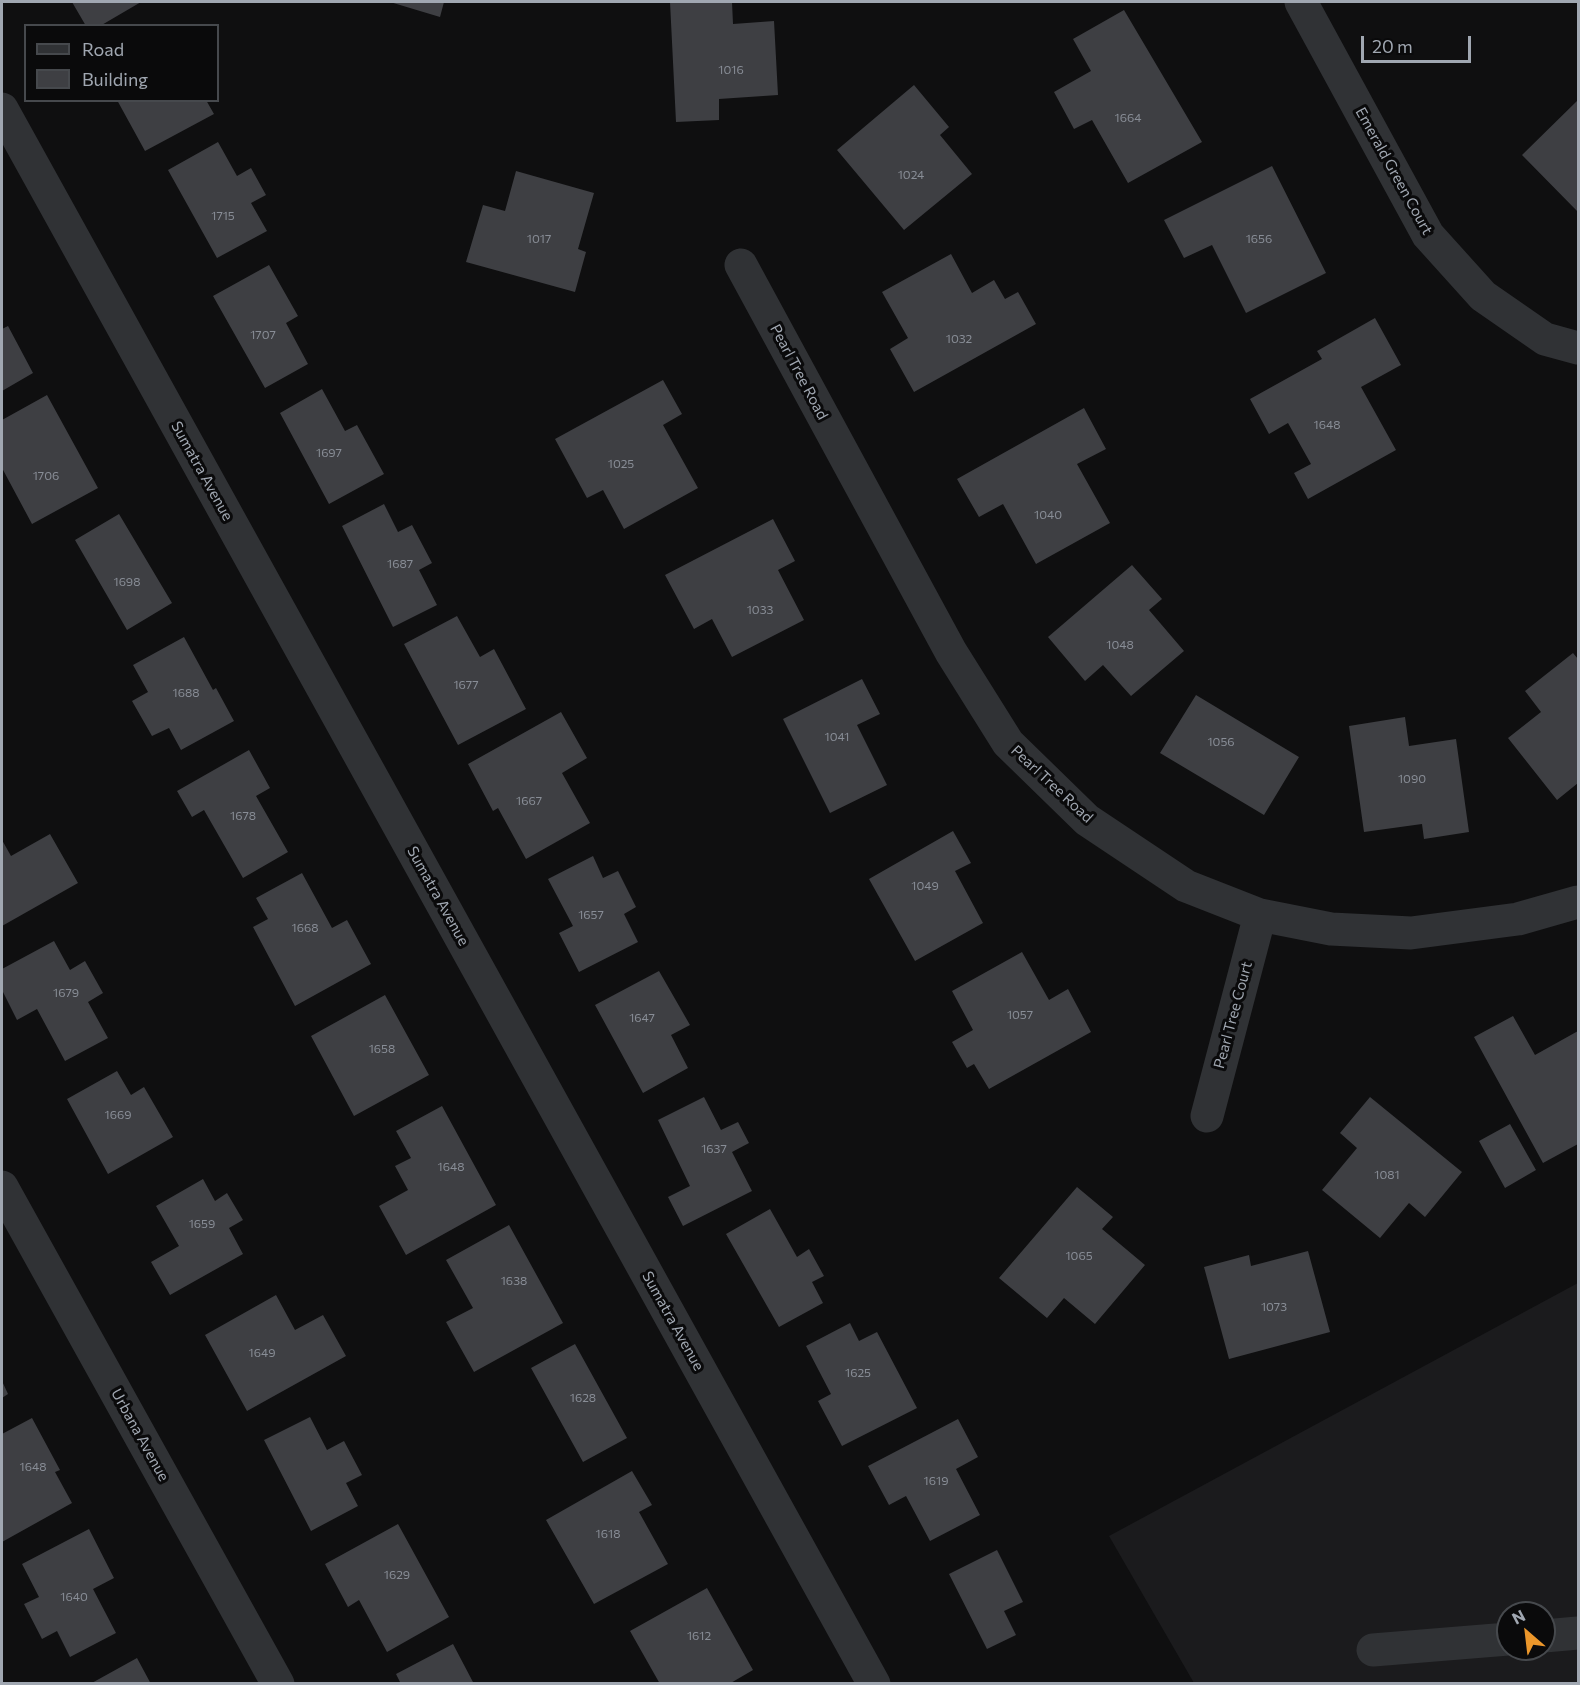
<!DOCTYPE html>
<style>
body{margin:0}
#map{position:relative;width:1580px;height:1685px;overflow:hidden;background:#0f0f10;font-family:Commissioner,sans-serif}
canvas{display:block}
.frame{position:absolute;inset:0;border:3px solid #a0a7b1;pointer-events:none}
.legend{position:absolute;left:24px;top:24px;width:195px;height:78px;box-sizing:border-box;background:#0a0a0b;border:2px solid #46494d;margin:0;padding:8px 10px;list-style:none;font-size:18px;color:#a0a7b1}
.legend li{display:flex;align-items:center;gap:12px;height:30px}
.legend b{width:30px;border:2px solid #46494d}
.north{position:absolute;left:1496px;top:1601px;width:60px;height:60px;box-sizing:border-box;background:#0a0a0b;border:2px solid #46494d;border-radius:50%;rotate:332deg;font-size:16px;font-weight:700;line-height:24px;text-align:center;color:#a0a7b1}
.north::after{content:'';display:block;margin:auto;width:21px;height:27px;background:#ec972b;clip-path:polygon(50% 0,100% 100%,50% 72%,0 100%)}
.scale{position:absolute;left:1361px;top:36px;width:110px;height:27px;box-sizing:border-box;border:3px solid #a0a7b1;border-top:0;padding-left:8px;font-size:18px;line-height:21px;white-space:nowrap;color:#a0a7b1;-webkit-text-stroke:4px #0a0a0b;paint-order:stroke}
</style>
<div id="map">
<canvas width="1580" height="1685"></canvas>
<div class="frame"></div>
<ul class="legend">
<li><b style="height:8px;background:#303235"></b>Road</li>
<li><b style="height:16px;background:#3e3f43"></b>Building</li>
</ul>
<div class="north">N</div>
<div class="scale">20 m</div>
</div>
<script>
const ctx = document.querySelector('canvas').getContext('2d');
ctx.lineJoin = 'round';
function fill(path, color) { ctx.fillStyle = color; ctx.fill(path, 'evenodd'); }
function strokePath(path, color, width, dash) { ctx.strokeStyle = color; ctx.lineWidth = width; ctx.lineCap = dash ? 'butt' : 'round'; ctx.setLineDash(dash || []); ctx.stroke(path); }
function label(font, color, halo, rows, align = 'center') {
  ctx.font = font + ' Commissioner,sans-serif'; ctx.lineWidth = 6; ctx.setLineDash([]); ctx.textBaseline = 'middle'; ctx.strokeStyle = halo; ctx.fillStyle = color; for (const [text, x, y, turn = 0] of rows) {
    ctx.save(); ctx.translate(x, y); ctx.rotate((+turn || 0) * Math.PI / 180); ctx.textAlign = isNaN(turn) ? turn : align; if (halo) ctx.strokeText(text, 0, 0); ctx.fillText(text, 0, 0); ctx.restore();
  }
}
fill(new Path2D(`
 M1578 1283V1683H1194L1109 1536ZM1508 1613H1544V1649H1508Z`), '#1b1b1d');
fill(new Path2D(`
 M72 2H141L100 26H86Z
 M390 2H444L440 17Z
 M670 2H732L733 24 774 21 778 95 719 99V120L676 122Z
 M1124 10 1202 142 1128 183 1092 120 1074 129 1054 92 1091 71 1073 39Z
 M914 85 949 127 940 135 972 174 904 230 837 150Z
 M117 100H206L214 114 145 151Z
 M1578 100V212L1522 155Z
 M218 142 237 176 251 168 266 195 251 203 267 231 217 258 168 170Z
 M1272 166 1326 273 1246 313 1212 245 1184 258 1164 220Z
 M516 171 594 193 578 249 586 252 575 292 466 262 483 205 505 211Z
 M951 254 972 293 994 280 1005 299 1018 292 1036 324 914 392 890 349 908 338 882 292Z
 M269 265 298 316 286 323 308 364 265 388 213 296Z
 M1375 318 1401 365 1361 387 1396 450 1308 499 1294 473 1311 464 1288 423 1269 434 1250 399 1322 359 1317 351Z
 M8 326 33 373 2 391V329Z
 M663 380 682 414 663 425 698 488 624 529 603 490 587 498 555 439Z
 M322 389 345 431 357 425 384 474 329 504 280 413Z
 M47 395 98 488 32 524 2 468V420Z
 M1084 408 1106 449 1077 464 1110 523 1036 564 1003 504 979 517 957 479Z
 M384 504 398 532 412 525 432 563 419 570 437 605 393 627 342 526Z
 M119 514 172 603 127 630 75 540Z
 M773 519 795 561 778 570 804 620 732 657 712 619 694 629 665 575Z
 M1132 565 1162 599 1149 610 1184 651 1131 696 1103 665 1085 681 1048 637Z
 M457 616 480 657 494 649 526 709 458 745 404 644Z
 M184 637 213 690 216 688 234 721 181 750 169 728 152 736 132 701 148 692 133 665Z
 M1573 653 1578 659V783L1557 800 1508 738 1541 712 1525 691Z
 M862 679 880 714 857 725 887 785 830 813 783 719Z
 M1196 695 1299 757 1264 815 1160 753Z
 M561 712 587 758 562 773 590 823 526 859 498 808 493 811 468 764Z
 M1405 717 1409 746 1456 739 1469 832 1424 839 1422 824 1364 832 1349 726Z
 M249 750 270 788 256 796 288 852 243 878 204 810 192 817 177 791Z
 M953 831 971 863 955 871 983 923 915 961 869 879Z
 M50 834 78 883 2 926V840L11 856Z
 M593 856 603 878 618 871 636 907 624 914 638 942 579 972 559 933 573 926 548 879Z
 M302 873 332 928 347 920 371 964 295 1006 253 927 268 919 256 898Z
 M54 941 70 970 85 961 103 993 88 1002 108 1038 65 1061 37 1009 17 1020 2 990V969Z
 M1022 952 1049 1000 1068 989 1091 1032 989 1089 974 1064 967 1068 952 1042 973 1030 952 991Z
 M659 971 690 1025 671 1035 688 1068 643 1093 595 1005Z
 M385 995 429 1075 354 1116 311 1036Z
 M1513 1016 1535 1055 1578 1031V1144L1543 1163 1474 1037Z
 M117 1071 131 1095 144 1087 173 1137 108 1174 67 1099Z
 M704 1097 721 1130 738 1122 749 1143 732 1152 752 1191 683 1226 668 1197 690 1186 658 1120Z
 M1370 1097 1462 1172 1425 1217 1409 1203 1380 1238 1322 1190 1357 1148 1340 1133Z
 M442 1106 496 1205 406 1255 379 1206 408 1190 395 1166 411 1158 396 1131Z
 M1510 1124 1536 1170 1505 1188 1479 1141Z
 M203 1179 215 1201 227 1193 243 1220 229 1228 243 1254 170 1295 151 1262 179 1246 156 1206Z
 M1077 1187 1113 1217 1102 1229 1145 1265 1095 1324 1064 1298 1047 1318 999 1278Z
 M770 1209 797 1257 809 1249 824 1276 812 1282 823 1303 779 1327 726 1234Z
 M509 1225 563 1323 474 1372 446 1322 473 1308 446 1260Z
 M1308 1251 1330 1332 1229 1359 1204 1267 1249 1255 1251 1266Z
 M276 1295 295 1330 323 1315 346 1356 247 1411 205 1335Z
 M850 1323 859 1341 877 1332 917 1408 842 1446 818 1401 831 1394 806 1346Z
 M575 1344 627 1438 583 1462 531 1368Z
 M2 1381 8 1394 2 1398Z
 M310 1417 327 1450 344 1441 362 1475 346 1483 358 1506 311 1531 264 1440Z
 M32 1418 60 1470 55 1472 72 1503 2 1542V1434Z
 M958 1419 978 1457 956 1469 980 1515 930 1541 906 1496 889 1505 868 1466Z
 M632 1471 652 1505 639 1512 668 1564 594 1604 546 1520Z
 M398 1524 449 1617 387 1652 359 1600 348 1607 325 1564Z
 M89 1529 114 1578 93 1589 116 1633 70 1657 57 1631 42 1639 24 1604 39 1597 22 1564Z
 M997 1550 1023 1602 1004 1611 1016 1635 987 1649 949 1574Z
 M707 1588 753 1670 729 1684H660L630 1631Z
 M453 1644 474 1684H401L396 1674Z
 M137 1658 151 1684H90Z`), '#3e3f43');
strokePath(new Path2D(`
 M1301 2 1428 235 1483 296 1545 339 1578 348
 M2 109 874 1684
 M741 265 951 652 1008 743 1087 820 1186 886 1260 915 1331 929 1411 933 1518 919 1578 902
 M1207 1116 1260 915
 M2 1187 278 1684
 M1544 1636 1578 1633
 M1373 1650 1508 1639`), '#303235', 33);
label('12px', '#888d96', null, [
 ["1016",731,70],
 ["1664",1128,118],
 ["1024",911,175],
 ["1715",223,216],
 ["1017",539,239],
 ["1656",1259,239],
 ["1707",263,335],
 ["1032",959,339],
 ["1648",1327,425],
 ["1697",329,453],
 ["1025",621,464],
 ["1706",46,476],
 ["1040",1048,515],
 ["1687",400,564],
 ["1698",127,582],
 ["1033",760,610],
 ["1048",1120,645],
 ["1677",466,685],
 ["1688",186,693],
 ["1041",837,737],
 ["1056",1221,742],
 ["1090",1412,779],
 ["1667",529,801],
 ["1678",243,816],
 ["1049",925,886],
 ["1657",591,915],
 ["1668",305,928],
 ["1679",66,993],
 ["1057",1020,1015],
 ["1647",642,1018],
 ["1658",382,1049],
 ["1669",118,1115],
 ["1637",714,1149],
 ["1648",451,1167],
 ["1081",1387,1175],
 ["1659",202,1224],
 ["1065",1079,1256],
 ["1638",514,1281],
 ["1073",1274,1307],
 ["1649",262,1353],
 ["1625",858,1373],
 ["1628",583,1398],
 ["1648",33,1467],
 ["1619",936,1481],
 ["1618",608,1534],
 ["1629",397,1575],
 ["1640",74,1597],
 ["1612",699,1636]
]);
label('15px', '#a0a7b1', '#0a0a0b', [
 ["Emerald Green Court",1394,171,61],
 ["Pearl Tree Road",799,372,62],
 ["Sumatra Avenue",202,471,61],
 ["Pearl Tree Road",1052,784,43],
 ["Sumatra Avenue",438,896,61],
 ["Pearl Tree Court",1233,1015,-75],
 ["Sumatra Avenue",673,1321,61],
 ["Urbana Avenue",140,1435,61]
]);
</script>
